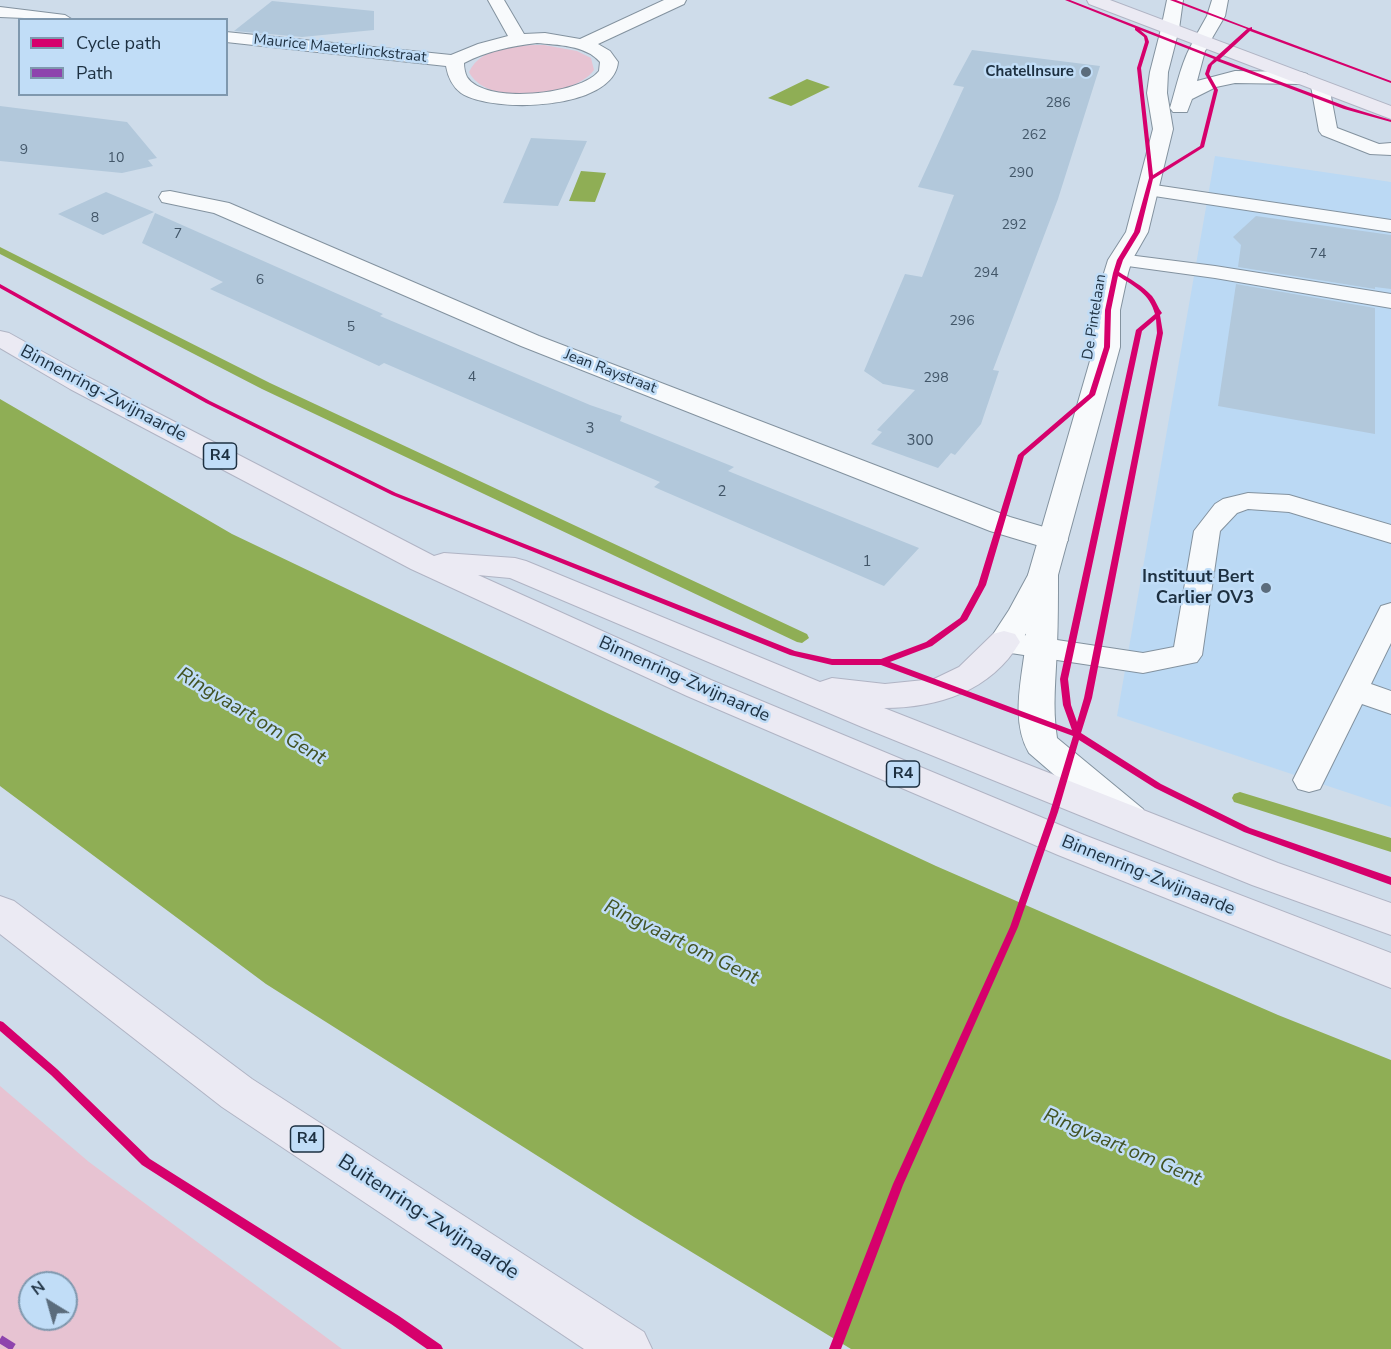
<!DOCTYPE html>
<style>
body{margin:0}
#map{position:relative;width:1391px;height:1349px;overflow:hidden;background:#cedcea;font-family:"Nunito Sans",sans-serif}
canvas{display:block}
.legend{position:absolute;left:18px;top:18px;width:210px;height:78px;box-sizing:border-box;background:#c1ddf7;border:2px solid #7f98ae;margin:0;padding:8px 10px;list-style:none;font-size:18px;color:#1d3041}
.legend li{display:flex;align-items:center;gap:12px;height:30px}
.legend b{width:30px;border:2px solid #7f98ae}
.north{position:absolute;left:18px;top:1271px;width:60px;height:60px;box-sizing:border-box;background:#c1ddf7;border:2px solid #7f98ae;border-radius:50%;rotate:323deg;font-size:16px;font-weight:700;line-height:24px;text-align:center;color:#1d3041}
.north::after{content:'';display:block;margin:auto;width:21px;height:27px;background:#5b6c7c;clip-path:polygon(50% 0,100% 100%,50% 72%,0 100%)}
</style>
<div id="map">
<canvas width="1391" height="1349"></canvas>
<ul class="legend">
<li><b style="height:8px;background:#d6006c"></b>Cycle path</li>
<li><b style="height:8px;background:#8e44ad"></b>Path</li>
</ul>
<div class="north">N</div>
</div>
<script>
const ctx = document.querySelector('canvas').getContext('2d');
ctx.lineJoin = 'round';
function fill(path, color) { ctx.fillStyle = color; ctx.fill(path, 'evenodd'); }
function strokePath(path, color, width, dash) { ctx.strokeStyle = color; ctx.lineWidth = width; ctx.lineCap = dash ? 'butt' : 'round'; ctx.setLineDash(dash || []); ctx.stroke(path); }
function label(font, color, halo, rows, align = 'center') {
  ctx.font = font + ' "Nunito Sans",sans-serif'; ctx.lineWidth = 5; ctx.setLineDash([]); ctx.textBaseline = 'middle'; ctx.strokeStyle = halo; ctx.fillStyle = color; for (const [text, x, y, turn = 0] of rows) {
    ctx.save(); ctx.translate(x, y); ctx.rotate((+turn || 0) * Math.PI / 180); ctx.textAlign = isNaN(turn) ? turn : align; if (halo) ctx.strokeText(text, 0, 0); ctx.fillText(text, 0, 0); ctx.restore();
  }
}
fill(new Path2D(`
 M1215 156 1391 182V807L1117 716Z`), '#bbd9f4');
fill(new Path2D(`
 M544 45 577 51 591 58 594 70C574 98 486 107 469 72 482 45 519 45 544 45Z
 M0 1086 89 1162 342 1349H0ZM30 1283H66V1319H30Z`), '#e7c3d2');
fill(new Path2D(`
 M807 79 830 87 791 106 768 98Z
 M581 171 606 173 595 202 569 201Z
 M0 399 232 534 605 712 936 866 1278 1015 1391 1060V1349H851L634 1217 266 984 0 786Z`), '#8fae55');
fill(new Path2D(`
 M0 247 270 383 807 634 809 638 802 643 797 642 262 389 0 254Z
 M1240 792 1391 838V852L1234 802 1232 798 1234 794Z`), '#8fae55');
fill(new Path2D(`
 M272 1 374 11V30L302 37 234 31Z
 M972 50 1100 66 1058 199 993 370 999 371 981 424 955 455 951 453 938 468 871 444 882 432 877 430 915 390 883 384 864 371 905 274 922 277 954 195 918 187 964 87 953 85Z
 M0 106 127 122 157 158 148 160 153 166 122 173 0 161Z
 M531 138 587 141 558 206 503 203Z
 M106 192 154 212 103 235 58 214Z
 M155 213 383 314 380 316 590 405 622 416 620 421 734 467 728 471 919 548 884 586 654 487 660 482 384 363 379 366 210 289 223 282 142 243Z
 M1256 216 1391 235V289L1375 287V289L1238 267 1241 245 1233 237Z
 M1236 284 1375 308V434L1218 406Z`), '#b2c8db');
const service = new Path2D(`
 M1320 81 1326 82 1329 86 1337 128 1379 144 1391 143V155L1370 154 1322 135 1319 131 1311 86 1314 82Z
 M1148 184 1391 220V232L1141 194 1138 190 1141 186Z
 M1120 254 1215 266 1391 294V308L1215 278 1113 264 1109 260 1113 256Z
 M1248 493 1289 495 1391 525V543L1289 512 1248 509 1237 513 1220 531 1202 655 1197 662 1143 673 1004 652 994 649 989 642 994 635 1004 632 1143 653 1174 647 1194 531 1215 504 1223 499Z
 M1391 603V643L1371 684 1391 691V714L1362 704 1320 789 1309 792 1298 789 1293 780 1381 606Z`);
const minor = new Path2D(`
 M488 0H504L524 34 545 33 580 39 664 0H686L684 4 598 44 610 51 618 62C614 110 493 114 461 93 452 86 448 77 446 66L226 42V32L451 55 478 44 508 36ZM537 43C557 45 586 45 600 62L599 71C580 95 485 105 467 77 465 73 464 67 464 63 487 51 511 46 537 43Z
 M0 7 65 15 73 20 0 17Z
 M170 191 229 203 539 336 1010 517 1064 533 1068 540 1064 547 1053 550 990 531 521 346 214 213 162 202 159 197 162 192Z
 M1043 565 1054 568 1058 575C1058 598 1058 622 1057 645 1056 678 1052 706 1057 738L1143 809 1148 819 1143 829 1130 833 1117 829 1029 753C1011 722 1021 682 1025 649 1027 624 1027 600 1028 575L1032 568Z`);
const tertiary = new Path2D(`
 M1167 0H1183L1179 29 1176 33H1164L1161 29Z
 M1212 0H1228L1225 16 1208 45H1196L1193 41 1207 16Z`);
const secondary = new Path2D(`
 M1170 24 1176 25 1179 29 1168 72 1167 93 1173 129 1148 232 1132 260 1128 273 1120 310V347L1058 575 1039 614 1015 650 1004 653 993 650 988 642 1009 610 1028 575 1094 347 1096 310 1104 273 1108 260 1126 232 1153 129 1147 93 1150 72 1161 29 1164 25Z
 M1202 36 1208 37 1211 41 1205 51 1197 81 1235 71 1300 72 1307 74 1309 78 1307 82 1300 84 1235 83 1216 87 1192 99 1187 112H1173L1170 108C1177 85 1182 58 1196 37Z`);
const trunk = new Path2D(`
 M1087 0H1110L1391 106V119L1089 4Z
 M0 331 9 333 88 377 434 556 444 553 515 558 526 561 820 682 832 678 885 684 934 679 959 667 993 634 1004 631 1015 634 1020 642C991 691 938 708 884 708L1278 863 1391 903V935L1252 885 862 727 510 578 478 575 711 680 1084 835 1391 953V988L1058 855 687 696 411 569 70 389 0 348Z
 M0 896 14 901 252 1079 644 1332 652 1349H584L222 1107 0 934Z`);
strokePath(service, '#83929f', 2);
strokePath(minor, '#83929f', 2);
strokePath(tertiary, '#83929f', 2);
strokePath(secondary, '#83929f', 2);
strokePath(trunk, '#b0b4c4', 2);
fill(service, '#f8fafc');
fill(minor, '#f8fafc');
fill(tertiary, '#f8fafc');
fill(secondary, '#f8fafc');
fill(trunk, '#ebeaf3');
strokePath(new Path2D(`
 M0 1339 16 1349`), '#8e44ad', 8, [16, 8]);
fill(new Path2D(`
 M1065 0H1070L1216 57 1247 29 1170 0H1176L1249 28 1252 27V29L1391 81V83L1250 31 1220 59 1348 107 1391 120V122L1344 109 1217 61 1212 65 1209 74 1218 90 1204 147 1153 179 1140 232 1123 260 1119 272C1130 279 1143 286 1152 296 1156 301 1158 308 1162 313L1160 315 1163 333 1092 698 1081 733 1161 784 1250 828 1391 877V885L1244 832 1155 788 1079 740 1058 812 1018 927 903 1185 841 1349H829L893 1184 1010 927 1050 812 1073 736 881 665H832L790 655 392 495 206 403 0 288V284L210 401 396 493 795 651 832 659H881L926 642 960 618 978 585 1018 455 1089 394 1104 347 1105 310 1113 273 1117 260 1134 232 1149 178 1137 68 1145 42 1144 37 1135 30V28ZM1140 30 1214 59 1208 65 1205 74 1214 90 1200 146 1153 175 1141 68 1149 42 1147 36ZM1118 276C1134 286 1150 294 1155 314L1136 330 1060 679 1063 705 1072 730 890 662 932 646 967 620 986 585 1024 456 1095 395 1110 347 1111 310ZM1156 319 1157 333 1084 698 1077 722 1071 705 1068 679 1142 331Z
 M0 1021 3 1022 57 1069 150 1159 399 1316 441 1345 443 1349H427L391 1324 142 1165 51 1075 0 1031Z`), '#d6006c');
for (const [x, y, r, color] of [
 [1086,72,6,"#5b6c7c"],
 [1266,588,6,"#5b6c7c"]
]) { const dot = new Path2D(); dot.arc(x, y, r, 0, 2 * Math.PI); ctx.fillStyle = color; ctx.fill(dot); strokePath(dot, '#c1ddf7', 2); }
label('14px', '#425668', null, [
 ["286",1058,104],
 ["262",1034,136],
 ["9",24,151],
 ["10",116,159],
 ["290",1021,174],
 ["8",95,219],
 ["292",1014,226],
 ["7",178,235],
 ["74",1318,255],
 ["294",986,274],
 ["6",260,281],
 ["296",962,322],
 ["5",351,328],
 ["4",472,378],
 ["298",936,379]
]);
label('15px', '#1d3041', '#c1ddf7', [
 ["Maurice Maeterlinckstraat",340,49,6],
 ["De Pintelaan",1095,317,-81],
 ["Jean Raystraat",610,372,21]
]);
label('bold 15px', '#1d3041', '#c1ddf7', [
 ["ChatelInsure",1074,72]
], 'right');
label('15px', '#425668', null, [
 ["3",590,429],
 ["300",920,441],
 ["2",722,492],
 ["1",867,562]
]);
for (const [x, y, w] of [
 [220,456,33],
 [903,774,33],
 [307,1139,33]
]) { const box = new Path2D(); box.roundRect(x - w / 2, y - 13, w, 26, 4.5); ctx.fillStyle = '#c1ddf7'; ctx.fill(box); strokePath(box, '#1d3041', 1.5); }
label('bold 16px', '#1d3041', null, [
 ["R4",220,456],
 ["R4",903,774],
 ["R4",307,1139]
]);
label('18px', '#1d3041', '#c1ddf7', [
 ["Binnenring-Zwijnaarde",103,394,28],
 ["Binnenring-Zwijnaarde",684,680,24],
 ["Binnenring-Zwijnaarde",1148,876,22]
]);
label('bold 18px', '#1d3041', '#c1ddf7', [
 ["Instituut Bert",1254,578],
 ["Carlier OV3",1254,599]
], 'right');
label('italic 20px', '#425324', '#c1ddf7', [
 ["Ringvaart om Gent",251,717,31],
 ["Ringvaart om Gent",681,943,26],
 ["Ringvaart om Gent",1122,1148,23]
]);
label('21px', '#1d3041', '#c1ddf7', [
 ["Buitenring-Zwijnaarde",428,1218,33]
]);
</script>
